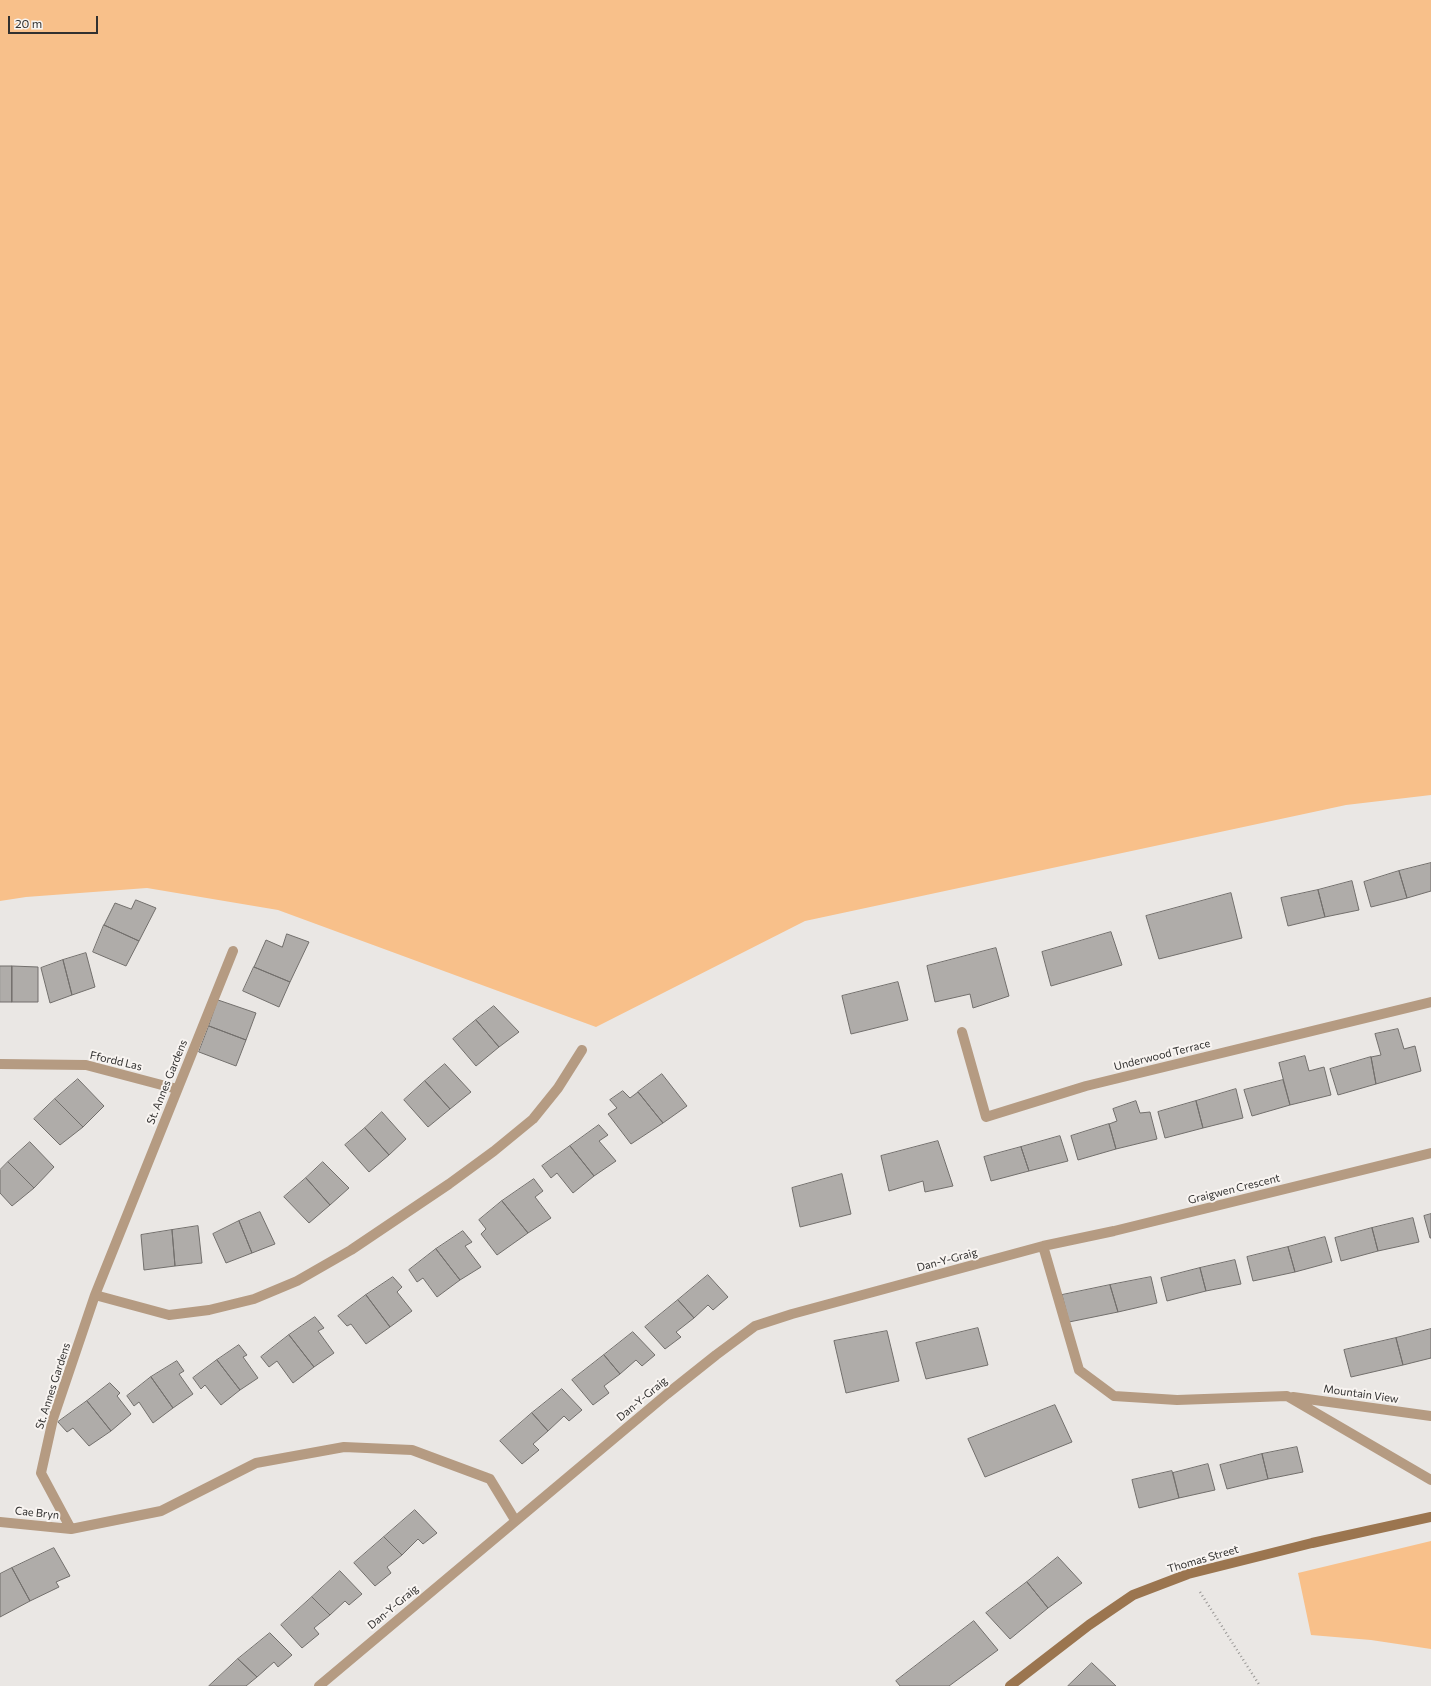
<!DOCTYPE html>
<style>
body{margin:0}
#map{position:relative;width:1431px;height:1686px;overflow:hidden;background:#eae7e4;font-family:Commissioner,sans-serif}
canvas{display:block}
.scale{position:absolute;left:8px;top:16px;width:90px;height:18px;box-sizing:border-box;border:2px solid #31302f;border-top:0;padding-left:5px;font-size:12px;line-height:14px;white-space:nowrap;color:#31302f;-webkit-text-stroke:3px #f8f4f1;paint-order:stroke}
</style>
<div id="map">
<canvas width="1431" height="1686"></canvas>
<div class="scale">20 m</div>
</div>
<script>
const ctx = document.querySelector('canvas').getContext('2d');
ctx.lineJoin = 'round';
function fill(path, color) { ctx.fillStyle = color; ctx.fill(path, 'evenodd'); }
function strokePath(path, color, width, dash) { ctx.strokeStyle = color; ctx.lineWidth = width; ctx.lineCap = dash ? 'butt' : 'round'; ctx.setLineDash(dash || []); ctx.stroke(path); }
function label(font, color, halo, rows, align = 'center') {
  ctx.font = font + ' Commissioner,sans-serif'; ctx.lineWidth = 4; ctx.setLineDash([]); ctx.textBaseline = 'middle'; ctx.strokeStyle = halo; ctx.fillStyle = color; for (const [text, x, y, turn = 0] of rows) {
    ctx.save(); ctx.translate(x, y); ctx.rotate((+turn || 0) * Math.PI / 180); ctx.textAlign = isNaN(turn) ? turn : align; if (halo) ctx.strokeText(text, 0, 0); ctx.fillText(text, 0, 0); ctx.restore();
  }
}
fill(new Path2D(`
 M0 0H1431V795L1346 805 805 921 596 1027 278 910 147 888 26 897 0 901Z
 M1431 1541V1649L1371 1640 1311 1635 1298 1573Z`), '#f8c08a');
const building = new Path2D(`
 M1431 863V891L1407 898 1399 871Z
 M1399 871 1407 898 1371 907 1364 882Z
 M1352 881 1359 910 1325 917 1318 890Z
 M1318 890 1325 917 1288 926 1281 898Z
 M1231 893 1242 938 1159 959 1146 916Z
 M136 900 156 908 139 941 104 925 115 903 131 909Z
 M104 925 139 941 126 966 93 952Z
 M1111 932 1122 965 1051 986 1042 952Z
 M287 934 309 942 290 982 254 967 266 940 282 947Z
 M996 948 1009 996 973 1008 970 994 935 1002 927 966Z
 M86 953 95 987 72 995 63 960Z
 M63 960 72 995 50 1003 41 968Z
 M0 966H12V1002H0Z
 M12 966 38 967V1002H12Z
 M254 967 290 982 279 1007 243 991Z
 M898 982 908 1020 851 1034 842 996Z
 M218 1000 256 1013 246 1040 209 1026Z
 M494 1006 519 1032 499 1047 476 1020Z
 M476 1020 499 1047 476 1066 453 1039Z
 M209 1026 246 1040 236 1066 199 1052Z
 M1398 1029 1404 1049 1415 1046 1421 1071 1376 1084 1371 1057 1381 1055 1375 1034Z
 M1305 1056 1309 1071 1324 1067 1331 1095 1290 1105 1279 1063Z
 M1371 1057 1376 1084 1338 1095 1330 1069Z
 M445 1064 471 1092 450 1109 425 1081Z
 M662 1074 687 1106 663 1123 638 1092Z
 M78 1079 104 1106 83 1127 55 1099Z
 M1283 1080 1290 1105 1252 1116 1244 1090Z
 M425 1081 450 1109 428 1127 404 1100Z
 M1236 1089 1243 1118 1203 1128 1196 1101Z
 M623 1091 630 1098 638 1092 663 1123 631 1144 608 1114 617 1108 610 1100Z
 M55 1099 83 1127 60 1145 34 1119Z
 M1136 1101 1140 1113 1150 1112 1157 1139 1116 1149 1109 1124 1117 1121 1113 1109Z
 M1196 1101 1203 1128 1165 1138 1158 1112Z
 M382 1112 406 1139 389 1155 365 1128Z
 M1109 1124 1116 1149 1078 1160 1071 1136Z
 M599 1125 608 1135 599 1141 616 1161 594 1176 570 1146Z
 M365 1128 389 1155 369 1172 345 1145Z
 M1060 1136 1068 1161 1029 1171 1021 1147Z
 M938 1141 953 1186 925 1192 923 1181 889 1191 881 1156Z
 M30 1142 54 1167 34 1188 8 1162Z
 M570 1146 594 1176 573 1193 557 1173 551 1178 542 1166Z
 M1021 1147 1029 1171 991 1181 984 1157Z
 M8 1162 34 1188 12 1206 0 1193V1170Z
 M323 1162 349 1188 330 1205 306 1178Z
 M842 1174 851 1214 800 1227 792 1188Z
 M306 1178 330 1205 309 1223 284 1197Z
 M534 1179 543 1191 535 1197 551 1218 528 1233 502 1201Z
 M502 1201 528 1233 497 1255 481 1234 486 1229 479 1220Z
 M260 1212 275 1244 252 1253 239 1221Z
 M1431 1214V1238H1430L1424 1216Z
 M1413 1218 1419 1242 1378 1251 1372 1228Z
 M239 1221 252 1253 226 1263 213 1234Z
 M198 1226 202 1263 175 1266 172 1230Z
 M1372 1228 1378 1251 1341 1261 1335 1238Z
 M172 1230 175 1266 144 1270 141 1235Z
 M463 1231 472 1242 465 1246 481 1267 460 1280 436 1249Z
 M1325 1237 1332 1262 1295 1272 1288 1247Z
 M1288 1247 1295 1272 1253 1281 1247 1257Z
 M436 1249 460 1280 437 1297 423 1278 417 1282 409 1270Z
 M1235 1260 1241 1284 1206 1291 1200 1268Z
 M1200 1268 1206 1291 1167 1301 1161 1278Z
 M708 1275 728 1297 713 1310 708 1305 694 1318 678 1300Z
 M393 1277 402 1287 397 1292 412 1311 390 1327 366 1295Z
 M1151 1277 1157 1303 1118 1312 1110 1285Z
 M1110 1285 1118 1312 1069 1322 1062 1295Z
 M366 1295 390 1327 366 1344 351 1324 347 1326 338 1316Z
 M678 1300 694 1318 676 1332 681 1337 665 1349 645 1327Z
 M315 1317 324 1328 318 1331 334 1353 314 1367 289 1335Z
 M978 1328 988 1365 926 1379 916 1343Z
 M1431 1329V1358L1403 1365 1396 1338Z
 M887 1331 899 1381 846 1393 834 1341Z
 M633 1332 655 1355 642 1366 636 1360 620 1374 604 1355Z
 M289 1335 314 1367 293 1383 277 1361 269 1367 261 1357Z
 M1396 1338 1403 1365 1351 1377 1344 1350Z
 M239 1345 247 1355 243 1357 258 1378 240 1390 217 1360Z
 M604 1355 620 1374 604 1386 609 1393 593 1405 572 1380Z
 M217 1360 240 1390 221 1405 205 1385 201 1389 193 1378Z
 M177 1361 184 1371 179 1374 193 1394 173 1408 151 1377Z
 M151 1377 173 1408 153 1423 139 1402 134 1406 127 1396Z
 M110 1383 120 1393 117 1396 131 1414 111 1431 87 1401Z
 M562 1389 582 1410 569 1421 564 1416 548 1431 532 1413Z
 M87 1401 111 1431 89 1446 73 1428 67 1432 58 1422Z
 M1055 1405 1072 1442 985 1477 968 1439Z
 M532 1413 548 1431 533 1444 539 1450 522 1464 500 1441Z
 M1297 1447 1303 1472 1268 1479 1262 1454Z
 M1262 1454 1268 1479 1227 1489 1220 1465Z
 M1208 1464 1215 1490 1179 1498 1173 1473Z
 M1172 1471 1179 1498 1139 1508 1132 1480Z
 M415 1510 437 1533 423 1544 418 1539 402 1555 384 1537Z
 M384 1537 402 1555 387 1567 391 1573 375 1586 354 1563Z
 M54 1548 70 1576 56 1582 59 1587 30 1601 12 1568Z
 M1058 1557 1082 1583 1048 1608 1027 1582Z
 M12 1568 30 1601 0 1617V1574Z
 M340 1571 362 1594 349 1605 345 1601 330 1615 312 1597Z
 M1027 1582 1048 1608 1010 1639 986 1613Z
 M312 1597 330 1615 314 1628 319 1634 302 1648 281 1625Z
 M974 1621 998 1650 949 1686H900L896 1681Z
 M270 1633 292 1655 278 1667 274 1662 257 1677 238 1659Z
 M238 1659 257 1677 246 1686H209Z
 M1092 1663 1116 1686H1068Z`);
fill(building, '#afaca9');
strokePath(building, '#726f6c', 1);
strokePath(new Path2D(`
 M1200 1592 1260 1686`), '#999795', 2.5, [1, 3]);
strokePath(new Path2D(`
 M233 951 95 1295 53 1419 41 1473 71 1529 161 1511 256 1463 344 1447 412 1450 490 1479 515 1520
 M962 1032 986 1117 1086 1086 1431 1002
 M0 1064 86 1065 177 1089
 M1043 1246 1079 1370 1114 1396 1177 1400 1287 1396 1431 1480
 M95 1295 169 1315 209 1310 254 1299 297 1281 351 1250 449 1184 494 1151 533 1119 558 1088 582 1050
 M1293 1397 1431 1416
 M0 1522 71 1529
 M319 1686 667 1394 716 1355 755 1326 792 1314 1043 1246 1114 1231 1431 1153`), '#b59b82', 10);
strokePath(new Path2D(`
 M1010 1686 1089 1625 1133 1595 1188 1574 1312 1543 1431 1517`), '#9b754f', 10);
label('11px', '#31302f', '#f8f4f1', [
 ["Underwood Terrace",1162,1055,-14],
 ["Ffordd Las",116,1061,13],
 ["St. Annes Gardens",167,1082,-68],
 ["Graigwen Crescent",1234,1189,-14],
 ["Dan-Y-Graig",947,1260,-15],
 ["St. Annes Gardens",53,1386,-72],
 ["Mountain View",1361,1394,8],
 ["Dan-Y-Graig",642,1399,-40],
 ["Cae Bryn",37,1513,6],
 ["Thomas Street",1203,1559,-16],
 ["Dan-Y-Graig",393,1607,-40]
]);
</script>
